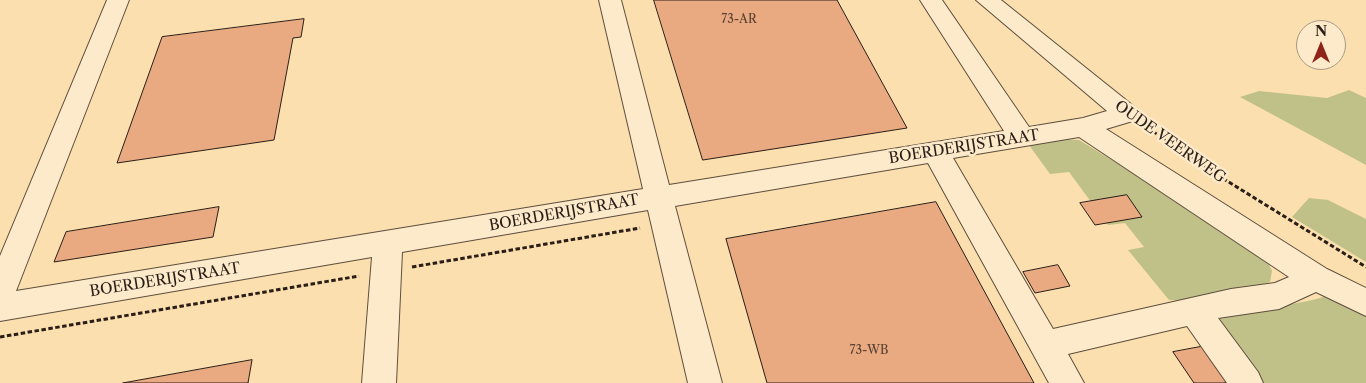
<!DOCTYPE html>
<style>
body{margin:0}
#map{position:relative;width:1366px;height:383px;overflow:hidden;background:#fbdfae;font-family:"Libre Caslon Text",serif}
canvas{display:block}
.north{position:absolute;left:1296px;top:20px;width:50px;height:50px;box-sizing:border-box;background:#fceaca;border:1px solid #a89883;border-radius:50%;rotate:0deg;font-size:14px;font-weight:700;line-height:20px;text-align:center;color:#2a1e18}
.north::after{content:'';display:block;margin:auto;width:18px;height:22px;background:#8f2418;clip-path:polygon(50% 0,100% 100%,50% 72%,0 100%)}
</style>
<div id="map">
<canvas width="1366" height="383"></canvas>
<div class="north">N</div>
</div>
<script>
const ctx = document.querySelector('canvas').getContext('2d');
ctx.lineJoin = 'round';
function fill(path, color) { ctx.fillStyle = color; ctx.fill(path, 'evenodd'); }
function strokePath(path, color, width, dash) { ctx.strokeStyle = color; ctx.lineWidth = width; ctx.lineCap = dash ? 'butt' : 'round'; ctx.setLineDash(dash || []); ctx.stroke(path); }
function label(font, color, halo, rows, align = 'center') {
  ctx.font = font + ' "Libre Caslon Text",serif'; ctx.lineWidth = 5; ctx.setLineDash([]); ctx.textBaseline = 'middle'; ctx.strokeStyle = halo; ctx.fillStyle = color; for (const [text, x, y, turn = 0] of rows) {
    ctx.save(); ctx.translate(x, y); ctx.rotate((+turn || 0) * Math.PI / 180); ctx.textAlign = isNaN(turn) ? turn : align; if (halo) ctx.strokeText(text, 0, 0); ctx.fillText(text, 0, 0); ctx.restore();
  }
}
fill(new Path2D(`
 M1349 90 1366 98V165L1240 97 1259 91 1327 98Z
 M1042 138 1079 140 1195 211 1265 256 1272 271 1270 282 1204 302 1169 300 1128 250 1144 247 1125 223 1108 225 1069 172 1050 174 1026 141Z
 M1309 198 1328 200 1366 219V262L1292 217Z
 M1328 295 1366 309V383H1263L1218 322 1223 314C1257 303 1292 309 1328 295Z`), '#c0c189');
const building = new Path2D(`
 M654 0H837L907 128 703 160Z
 M304 19 301 37 293 38 274 140 117 163 162 37Z
 M1127 195 1142 217 1095 225 1080 203Z
 M936 202 1034 383H767L726 239Z
 M219 207 213 237 54 262 66 232Z
 M1058 265 1070 286 1035 293 1023 272Z
 M1205 346 1239 380 1224 383H1194L1173 352Z
 M252 360 248 383H123Z`);
fill(building, '#e9a981');
strokePath(building, '#2a1e18', 1);
const minor = new Path2D(`
 M107 0H129L16 291 643 189 599 0H621L669 185 1004 131 920 0H942L1029 127 1083 118 1107 111 976 0H1001L1136 108 1140 114 1136 120 1106 129 1327 269 1366 288V316L1316 292 1279 309 1218 318 1258 372 1263 383H1227L1187 326 1068 354 1084 383H1049L928 163 675 206 722 383H688L648 210 402 252 396 383H362L372 257 0 321V256ZM1079 137 1289 277 1275 283 1231 289 1053 329 953 158Z`);
strokePath(minor, '#5e4e3e', 2);
strokePath(new Path2D(`
 M1145 126 1213 172`), '#2a1e18', 2.5, [3, 2.5]);
strokePath(new Path2D(`
 M1211 171 1366 267
 M412 267 640 228
 M0 337 359 276`), '#2a1e18', 3, [4.5, 2.5]);
fill(minor, '#fceaca');
label('12px', '#5a4132', null, [
 ["73-AR",739,20],
 ["73-WB",869,351]
]);
label('15px', '#2a1e18', '#fceaca', [
 ["OUDE VEERWEG",1170,142,35],
 ["BOERDERIJSTRAAT",964,147,-9],
 ["BOERDERIJSTRAAT",564,213,-10],
 ["BOERDERIJSTRAAT",165,280,-9]
]);
</script>
